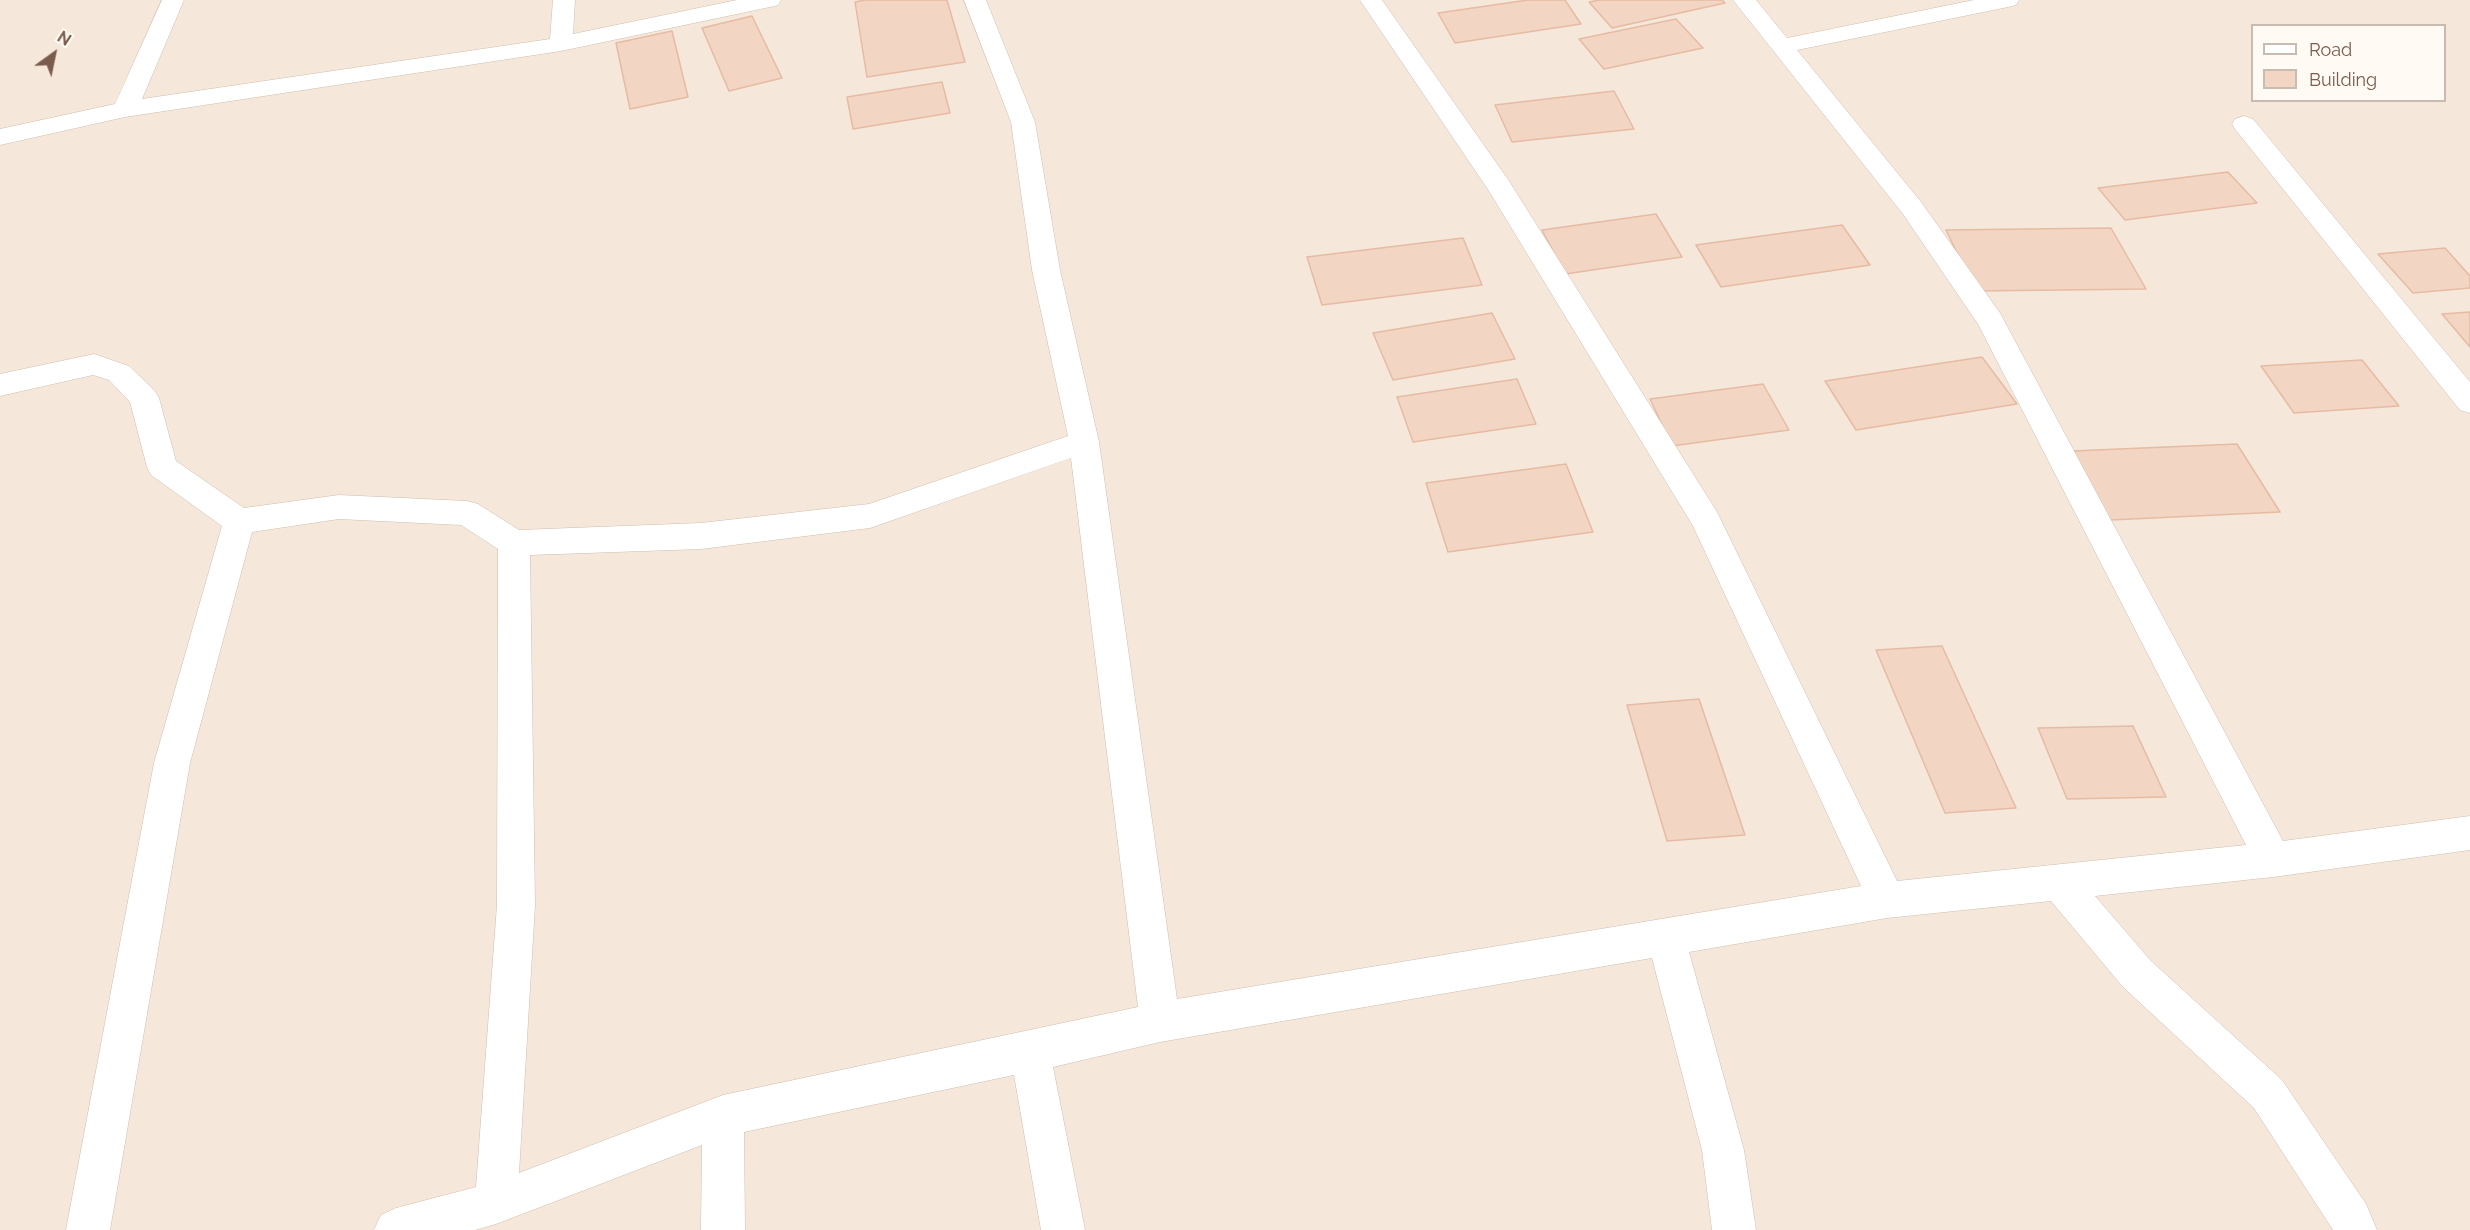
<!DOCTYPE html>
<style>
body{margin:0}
#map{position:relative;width:2470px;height:1230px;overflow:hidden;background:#fdf6ec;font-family:Raleway,sans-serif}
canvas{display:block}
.legend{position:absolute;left:2251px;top:24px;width:195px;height:78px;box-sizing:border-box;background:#fffaf3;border:2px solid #cabbb1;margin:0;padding:8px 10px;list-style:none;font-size:18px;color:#7a5c4d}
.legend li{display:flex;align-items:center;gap:12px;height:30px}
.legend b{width:30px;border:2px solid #cabbb1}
.north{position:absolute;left:24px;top:24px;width:60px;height:60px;-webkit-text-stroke:4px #fffaf3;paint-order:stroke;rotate:33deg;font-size:16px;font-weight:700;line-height:24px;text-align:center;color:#7a5c4d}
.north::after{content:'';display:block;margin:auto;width:21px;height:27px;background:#7a5c4d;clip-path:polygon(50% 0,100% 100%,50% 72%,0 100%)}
</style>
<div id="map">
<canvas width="2470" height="1230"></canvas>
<ul class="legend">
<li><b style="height:8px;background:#fff"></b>Road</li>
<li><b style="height:16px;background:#f3d5c3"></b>Building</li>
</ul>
<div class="north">N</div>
</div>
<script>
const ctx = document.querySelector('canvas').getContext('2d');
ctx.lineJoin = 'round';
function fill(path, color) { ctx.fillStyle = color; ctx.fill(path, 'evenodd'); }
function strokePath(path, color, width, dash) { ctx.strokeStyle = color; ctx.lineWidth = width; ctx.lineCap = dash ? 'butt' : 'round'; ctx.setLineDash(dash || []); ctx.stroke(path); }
fill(new Path2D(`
 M0 0H2470V1230H0ZM2252 26H2444V100H2252Z`), '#f5e8da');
const building = new Path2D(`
 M865 0H947L965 62 867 77 855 2Z
 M1528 0H1565L1581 24 1455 43 1438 13Z
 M1600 0H1722L1725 3 1612 28 1589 2Z
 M752 16 782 78 729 91 702 28Z
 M1676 19 1703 48 1604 69 1579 39Z
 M672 31 688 97 630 109 616 43Z
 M942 82 950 113 853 129 847 97Z
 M1614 91 1634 129 1512 142 1495 105Z
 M2228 172 2257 203 2125 220 2098 188Z
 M1656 214 1682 257 1565 274 1542 230Z
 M1842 225 1870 265 1721 287 1696 245Z
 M2111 228 2146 289 1975 291 1946 230Z
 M1463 238 1482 285 1322 305 1307 257Z
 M2445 248 2470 276V288L2413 293 2378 254Z
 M2470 312V347L2442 314Z
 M1492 313 1515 359 1393 380 1373 333Z
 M1982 357 2017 404 1856 430 1825 381Z
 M2362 360 2399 406 2294 413 2261 366Z
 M1517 379 1536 424 1413 442 1397 397Z
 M1763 384 1789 430 1672 446 1650 399Z
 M2237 444 2280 512 2110 520 2072 451Z
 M1566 464 1593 532 1448 552 1426 483Z
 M1942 646 2016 808 1945 813 1876 650Z
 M1699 699 1745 835 1667 841 1627 705Z
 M2133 726 2166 797 2067 799 2038 728Z`);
fill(building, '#f3d5c3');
strokePath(building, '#e6bba3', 1.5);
const street = new Path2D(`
 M162 0H184L142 99 550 39 553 0H575L573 34 737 0H781L778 5 770 7 561 51 125 117 0 145V129L115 104Z
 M964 0H986L1035 122 1060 270 1099 442 1177 999 1861 886 1693 526 1489 191 1360 0H1382L1509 181 1717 512 1897 881 2246 845 1978 324 1903 214 1733 0H1756L1787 38 1974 0H2019L2016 5 2008 7 1797 50 1921 202 2000 313 2283 841 2470 816V850L2273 877 2095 896 2151 961 2282 1080 2366 1204 2377 1230H2333L2254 1108 2123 987 2051 901 1887 918 1689 952 1744 1150 1756 1230H1712L1702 1150 1652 958 1160 1042 1053 1067 1085 1230H1041L1014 1075 744 1132 745 1230H701L702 1145 496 1224 475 1230H374L381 1215 396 1208 476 1187 497 905 498 549 461 525 339 519 252 532 190 763 110 1230H66L154 763 222 526 151 475 147 467 130 402 109 380 93 375 0 396V374L94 354 129 366 154 390 159 398 176 461 244 508 339 495 467 501 478 504 519 530 701 523 869 504 1068 436 1032 270 1011 122ZM1071 458 1138 1007 723 1095 519 1173 535 905 530 555 701 549 870 528Z
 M2244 116 2253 119 2470 382V413L2460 410 2235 129 2232 124 2235 119Z`);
strokePath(street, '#d1beb0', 1);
fill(street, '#fff');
</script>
